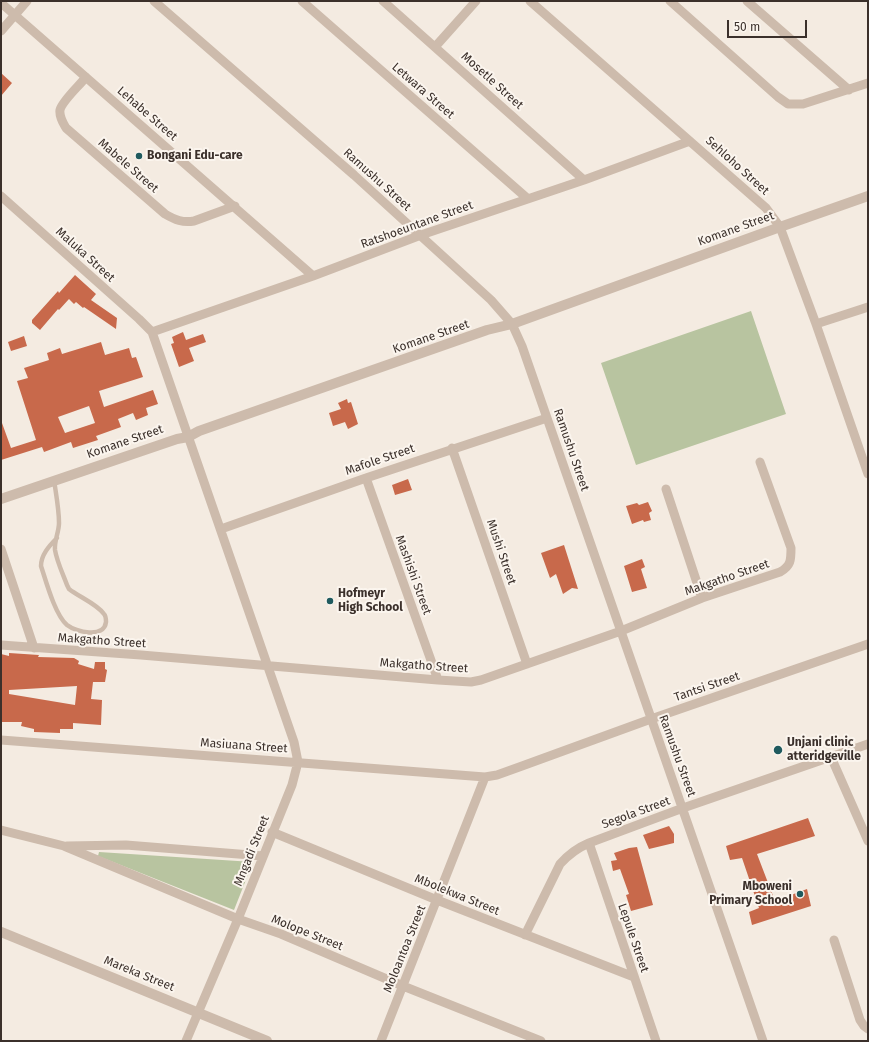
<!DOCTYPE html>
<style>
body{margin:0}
#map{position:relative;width:869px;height:1042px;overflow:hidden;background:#f4ebe1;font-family:"Fira Sans",sans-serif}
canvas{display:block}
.frame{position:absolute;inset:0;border:2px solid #3b302b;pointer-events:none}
.scale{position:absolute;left:727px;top:20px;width:80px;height:18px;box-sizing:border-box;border:2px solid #3b302b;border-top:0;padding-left:5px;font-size:12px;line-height:14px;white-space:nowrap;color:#3b302b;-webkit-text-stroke:3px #fbf5ee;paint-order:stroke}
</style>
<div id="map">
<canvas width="869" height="1042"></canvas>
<div class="frame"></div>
<div class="scale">50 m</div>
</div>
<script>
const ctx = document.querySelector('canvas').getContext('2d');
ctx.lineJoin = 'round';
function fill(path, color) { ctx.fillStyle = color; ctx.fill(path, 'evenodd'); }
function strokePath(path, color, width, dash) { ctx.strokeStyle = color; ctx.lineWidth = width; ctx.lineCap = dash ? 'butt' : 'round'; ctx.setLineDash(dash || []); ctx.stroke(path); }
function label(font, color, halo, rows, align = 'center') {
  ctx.font = font + ' "Fira Sans",sans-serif'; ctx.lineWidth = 4; ctx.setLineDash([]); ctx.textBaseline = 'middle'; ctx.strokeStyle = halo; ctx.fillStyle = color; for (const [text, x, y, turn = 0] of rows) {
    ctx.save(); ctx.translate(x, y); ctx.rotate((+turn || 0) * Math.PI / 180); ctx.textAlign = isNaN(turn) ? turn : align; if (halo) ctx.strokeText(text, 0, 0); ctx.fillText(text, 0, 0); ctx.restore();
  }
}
fill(new Path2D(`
 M751 311 786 414 636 465 601 363Z
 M99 852 253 862 234 910 98 856Z`), '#b8c4a0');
fill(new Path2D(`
 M1 73 12 83 1 96Z
 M75 275 96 294 91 300 117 318 116 329 84 307 83 308 76 302 74 304 69 299 59 310 58 309 40 330 32 323V320L58 291 59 293Z
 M183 332 186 340 203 334 206 342 189 348 194 361 179 367 171 344 174 343 172 337Z
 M24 336 27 346 11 351 8 342Z
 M101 342 105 355 129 348 132 358 136 357 143 377 99 391 104 407 153 390 158 404 146 408 148 415 136 420 133 413 118 419 121 427 96 436 98 440 73 448 71 442 44 452 42 447 1 460V423H2L11 448 36 440 17 381 28 378 24 368 49 360 47 353 60 348 62 354ZM89 406 95 423 65 433 58 417Z
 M347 399 348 403 351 402 358 424 348 429 345 422 333 426 329 413 341 409 338 403Z
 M408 479 412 490 395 495 392 485Z
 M648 502 652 511 649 513 651 520 644 522 643 520 632 524 626 506 637 503 639 505Z
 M564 545 578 589 572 588 563 594 556 574 550 578 541 553Z
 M642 559 645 567 641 569 647 588 632 592 624 566Z
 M9 653 39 655 38 657 74 658 79 661 78 664 94 669 95 662H105V669L107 670 105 682H93L91 699 102 700 101 725 73 723V729H60V733L34 732V729L21 726 22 722H1V654L9 656ZM77 686 75 705 9 694V690Z
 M808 818 815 836 757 854 775 901 807 889 811 906 752 925 749 912 759 908 742 858 730 860 726 846Z
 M669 826 674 834V843L649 849 643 835Z
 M637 847 653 905 631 911 626 895 629 894 620 869 613 871 611 861 617 860 614 853 629 848Z`), '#c8694b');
strokePath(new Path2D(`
 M54 480C56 494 59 509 59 523 59 532 54 541 55 550 57 562 63 574 67 585L69 589C79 597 97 604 104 614 106 616 106 619 106 622 104 639 76 632 67 625 55 615 46 581 41 566 41 555 49 546 57 538`), '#cdbbac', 4.5);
strokePath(new Path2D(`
 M154 1 354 175 491 300 512 324 522 346 547 418 763 1041
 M302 1 528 199
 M383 1 584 180
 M530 1 766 208 780 227 816 324 868 474
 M670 1 778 97 788 104H803L868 83
 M747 1 849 90
 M1 3 313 276
 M1 31 27 1
 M435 47 476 1
 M86 77C80 85 62 101 60 110 59 117 63 123 66 128L165 214C175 220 183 223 194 221L235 206
 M1 196 139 319 152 332 294 742 298 762 292 785 238 919 186 1041
 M816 324 868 307
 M152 332 313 276 421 235 584 180 690 141
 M452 448 527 664
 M366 478 438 680
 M666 489 702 598
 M221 529 366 478 547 418
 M1 549 34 648
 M1 645 141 655 438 680 471 682 481 680 621 631 702 598 780 572C791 566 791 560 791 548L760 462
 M1 740 485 777 497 775 522 766 651 719 868 644
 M831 757 868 841
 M1 830 64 846 238 919 281 934 403 986 541 1041
 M272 832 437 900 634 977
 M589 843 656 1041
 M67 846 126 845 263 856
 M525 935 560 864C569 854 577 848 589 843L683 808 868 744
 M834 940 860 1020 864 1026 868 1029
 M381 1041 485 777`), '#cdbbac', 9);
strokePath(new Path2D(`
 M1 499 177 439 188 437 199 431 487 330 512 324 780 227 868 196
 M1 932 267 1041`), '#cdbbac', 10);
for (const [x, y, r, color] of [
 [139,156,4,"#1f5a5e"],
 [330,601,4,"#1f5a5e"],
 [778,750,5,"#1f5a5e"],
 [800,894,4,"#1f5a5e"]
]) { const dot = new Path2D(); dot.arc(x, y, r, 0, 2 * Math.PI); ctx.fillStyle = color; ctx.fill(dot); strokePath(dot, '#fbf5ee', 1.5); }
label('12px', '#3b302b', '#fbf5ee', [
 ["Mosetle Street",492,81,42],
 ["Letwara Street",423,91,41],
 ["Lehabe Street",147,114,41],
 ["Mabele Street",128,166,41],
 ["Sehloho Street",737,166,42],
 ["Ramushu Street",377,180,42],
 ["Ratshoeuntane Street",417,225,-20],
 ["Komane Street",736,229,-20],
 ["Maluka Street",85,255,42],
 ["Komane Street",431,337,-19],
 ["Komane Street",125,442,-19],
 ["Ramushu Street",571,450,71],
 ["Mafole Street",380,460,-19],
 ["Mushi Street",501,552,71],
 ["Mashishi Street",413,575,70],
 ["Makgatho Street",727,578,-19],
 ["Makgatho Street",102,641,4],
 ["Makgatho Street",424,666,4],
 ["Tantsi Street",707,687,-19],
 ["Masiuana Street",244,746,4],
 ["Ramushu Street",677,756,70],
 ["Segola Street",636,813,-20],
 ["Mngadi Street",252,851,-68],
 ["Mbolekwa Street",457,895,22],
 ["Molope Street",307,933,22],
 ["Lepule Street",633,938,71],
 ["Moloantoa Street",405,949,-68],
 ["Mareka Street",139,974,22]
]);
label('bold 12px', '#3b302b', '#fbf5ee', [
 ["Bongani Edu-care",147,156],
 ["Hofmeyr",338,594],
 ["High School",338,608],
 ["Unjani clinic",787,743],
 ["atteridgeville",787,757],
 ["Mboweni",792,887,"right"],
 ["Primary School",792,901,"right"]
], 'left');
</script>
